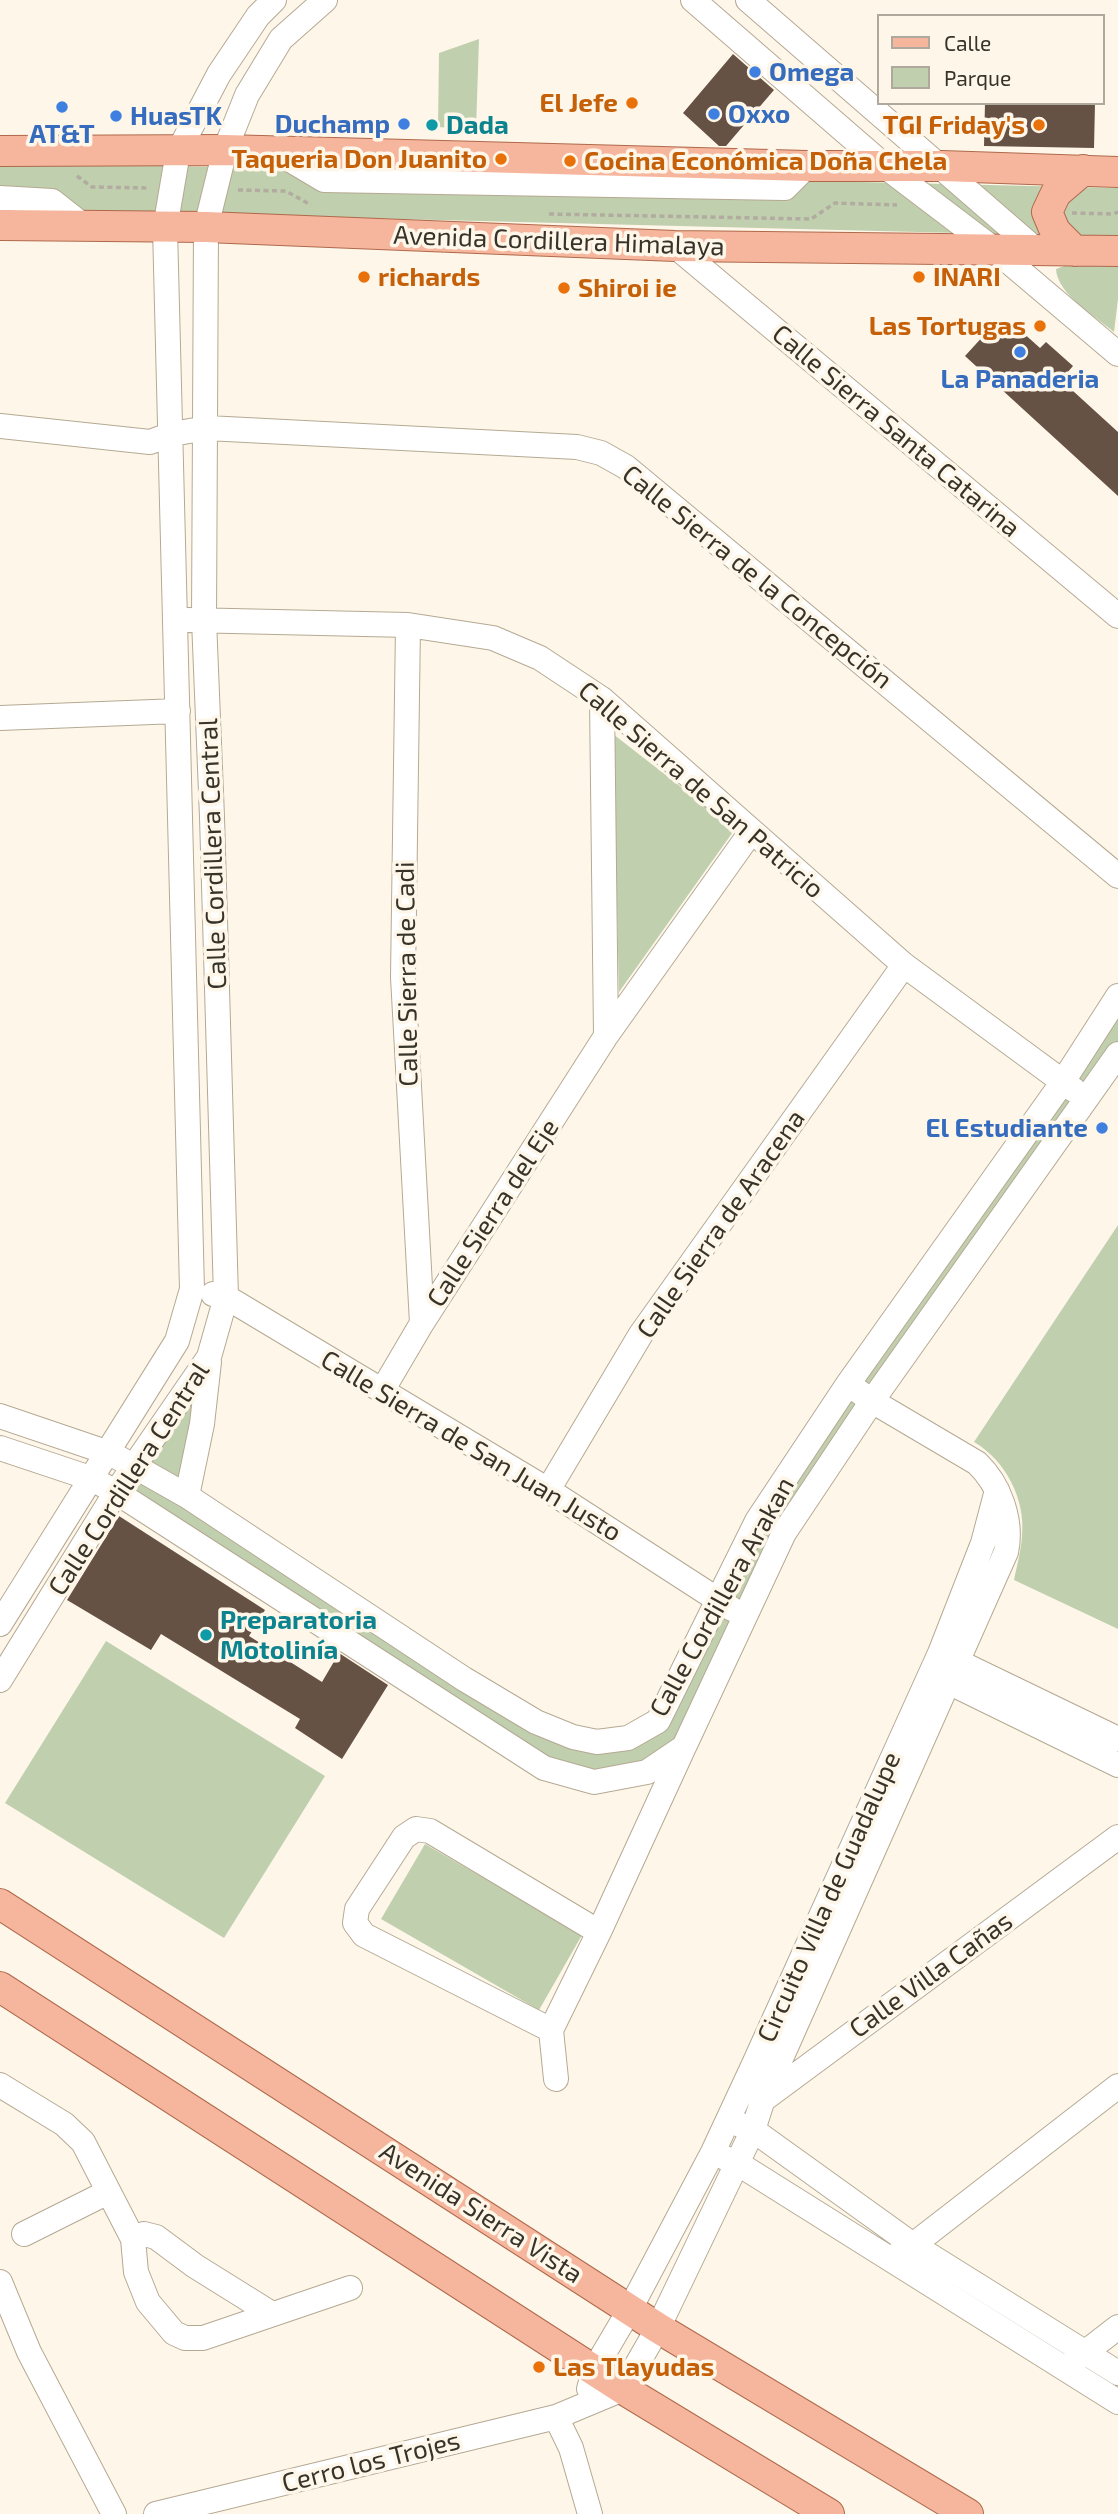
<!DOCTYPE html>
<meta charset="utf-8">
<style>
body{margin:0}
#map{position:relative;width:1118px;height:2514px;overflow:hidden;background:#fef7e9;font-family:"Exo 2",sans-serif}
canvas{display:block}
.legend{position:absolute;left:877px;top:14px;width:228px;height:91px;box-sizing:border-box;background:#fef7e9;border:2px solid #aea99c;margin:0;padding:9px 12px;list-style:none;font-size:21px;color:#373329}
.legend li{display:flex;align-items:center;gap:14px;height:35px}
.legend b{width:35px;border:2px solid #aea99c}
</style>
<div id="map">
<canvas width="1118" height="2514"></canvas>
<ul class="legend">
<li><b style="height:9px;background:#f6b69e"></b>Calle</li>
<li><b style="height:19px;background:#c0cfae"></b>Parque</li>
</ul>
</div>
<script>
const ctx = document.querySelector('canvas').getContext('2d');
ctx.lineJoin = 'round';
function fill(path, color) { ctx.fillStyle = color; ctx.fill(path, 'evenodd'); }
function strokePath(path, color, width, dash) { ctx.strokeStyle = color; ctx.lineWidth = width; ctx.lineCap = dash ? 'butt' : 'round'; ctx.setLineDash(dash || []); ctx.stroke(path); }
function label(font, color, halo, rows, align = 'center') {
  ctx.font = font + ' "Exo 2",sans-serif'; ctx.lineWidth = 7; ctx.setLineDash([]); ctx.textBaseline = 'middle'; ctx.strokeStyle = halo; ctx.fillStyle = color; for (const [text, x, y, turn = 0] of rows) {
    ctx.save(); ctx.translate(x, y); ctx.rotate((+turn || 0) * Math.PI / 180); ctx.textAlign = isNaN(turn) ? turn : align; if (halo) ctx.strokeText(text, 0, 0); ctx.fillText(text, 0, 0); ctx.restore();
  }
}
fill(new Path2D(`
 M479 39 476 130 438 127 439 53Z
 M0 162 1118 188V237L0 209Z
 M1118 264V299L1114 332C1096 317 1057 294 1056 269L1067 265Z
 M613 734 735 829 619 992Z
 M1118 1007V1046L868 1401 681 1746 593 1779 543 1765 126 1489 137 1472 527 1723 636 1738 764 1515Z
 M1118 1225V1629L1014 1580C1017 1565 1021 1551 1022 1536 1026 1499 1005 1460 974 1442Z
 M209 1357 187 1496 134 1466Z
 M106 1641 325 1776 224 1938 5 1803Z
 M425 1844 582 1935 539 2010 381 1919Z`), '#c0cfae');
fill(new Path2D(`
 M733 54 774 90 726 146H719L683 113Z
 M985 103H1095L1094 148 984 146Z
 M996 322 1013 337 1020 330 1040 348 1046 342 1073 366 1061 380 1118 432V496L965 356Z
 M119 1516 265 1610 249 1636 322 1682 339 1653 388 1685 342 1759 295 1728 300 1719 161 1634 151 1650 67 1600Z`), '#665145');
const minor = new Path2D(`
 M693 0 887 168 995 250 1118 354
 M748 0 1035 249
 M277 152 324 180 785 188 807 166
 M0 198 52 201 85 227
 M675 246 1118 616
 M0 426 150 442 172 434 207 428 577 447 601 453 626 467 1118 876
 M188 620 408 625 493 638 540 658 602 699 904 965 1074 1090
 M408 625 403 977 422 1323
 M602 699 606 1036
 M0 718 178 711
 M213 1294 226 1297 548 1490 732 1609
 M382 1391 422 1323 606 1036 751 832
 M0 1416 109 1453 134 1466 187 1496 464 1679 536 1722 573 1737 597 1742 628 1738 658 1721 757 1521 848 1384 1062 1083 1118 996
 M0 1448 90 1478 116 1492 544 1768 594 1782 647 1772 684 1747 784 1533 872 1401 1118 1054
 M548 1490 641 1334 904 965
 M187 1496 202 1424 209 1362
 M0 1624 177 1341 192 1289 165 228 178 152 219 74 258 16 274 0
 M942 1654 1118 1739
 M934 1675 1118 1765
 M0 1680 116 1492 209 1357 226 1297 212 817 204 620 206 227 225 150 247 95 281 39 325 0
 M551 2030 599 1932 683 1749
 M556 2079 551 2030 364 1935 355 1923 357 1909 404 1837 416 1829 430 1831 599 1932
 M0 2085 64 2124 83 2142 133 2239 136 2272 148 2302 174 2333 185 2338H203L350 2288
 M764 2099 1118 1837
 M738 2124 753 2130 913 2245 1118 2373
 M723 2157 737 2163 1118 2402
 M24 2234 108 2192
 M133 2239 144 2234 156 2237 195 2266 272 2314
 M901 2251 913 2245 1118 2086
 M0 2282 29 2352 114 2514
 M1074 2361 1118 2327
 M589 2389 594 2370 630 2309 713 2152 754 2064 940 1653 983 1543 997 1490
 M556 2417 571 2448 590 2514
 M156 2514 556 2417 623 2389 658 2328 753 2130 763 2099 1006 1552C1013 1520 999 1484 977 1463L872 1401 848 1384`);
const major = new Path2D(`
 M0 151 225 150 807 166H942L1118 172
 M0 225 206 227 675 246 1118 251
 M1075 251 1055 231 1047 212 1056 193 1083 170
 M0 1904 658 2328 968 2514
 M0 1987 623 2389 829 2514`);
strokePath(minor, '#b5a993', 26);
strokePath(major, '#af694b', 32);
strokePath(new Path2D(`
 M77 176 92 187 150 188
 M238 190 286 191 311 205
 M1072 213 1113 214 1118 212
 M549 214 811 219 835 203 897 205`), '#b1ac9f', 3.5, [5, 3.5]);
strokePath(minor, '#fff', 24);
strokePath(major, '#f6b69e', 30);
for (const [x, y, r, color] of [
 [755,72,7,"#3f7fe0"],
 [632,103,7,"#e8710a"],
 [62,107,7,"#3f7fe0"],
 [714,114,7,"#3f7fe0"],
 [116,116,7,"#3f7fe0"],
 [404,124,7,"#3f7fe0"],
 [432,125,7,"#0f9aa8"],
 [1039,125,7,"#e8710a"],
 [501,159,7,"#e8710a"],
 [570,161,7,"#e8710a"],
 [364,277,7,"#e8710a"],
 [919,277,7,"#e8710a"],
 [564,288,7,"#e8710a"],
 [1040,326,7,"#e8710a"],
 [1020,352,7,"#3f7fe0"],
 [1102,1128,7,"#3f7fe0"],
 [206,1635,7,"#0f9aa8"],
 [539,2367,7,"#e8710a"]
]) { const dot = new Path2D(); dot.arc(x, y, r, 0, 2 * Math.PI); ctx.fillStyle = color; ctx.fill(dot); strokePath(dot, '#fef7e9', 2.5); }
label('bold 26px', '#366cbe', '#fef7e9', [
 ["Omega",769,72],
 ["Oxxo",728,114],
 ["HuasTK",130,116],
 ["Duchamp",390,124,"right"],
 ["AT&T",62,134,"center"],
 ["La Panaderia",1020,379,"center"],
 ["El Estudiante",1088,1128,"right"]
], 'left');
label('bold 26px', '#c56008', '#fef7e9', [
 ["El Jefe",618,103,"right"],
 ["TGI Friday's",1025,125,"right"],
 ["Taqueria Don Juanito",487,159,"right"],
 ["Cocina Económica Doña Chela",584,161],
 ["richards",378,277],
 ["INARI",933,277],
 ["Shiroi ie",578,288],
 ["Las Tortugas",1026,326,"right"],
 ["Las Tlayudas",553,2367]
], 'left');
label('bold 26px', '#0d838f', '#fef7e9', [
 ["Dada",446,125],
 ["Preparatoria",220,1620],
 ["Motolinía",220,1650]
], 'left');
label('26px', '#373329', '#fef7e9', [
 ["Avenida Cordillera Himalaya",559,241,2],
 ["Calle Sierra Santa Catarina",896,431,40],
 ["Calle Sierra de la Concepción",757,577,39],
 ["Calle Sierra de San Patricio",701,790,41],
 ["Calle Cordillera Central",213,854,-92],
 ["Calle Sierra de Cadi",407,974,-91],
 ["Calle Sierra del Eje",493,1213,-57],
 ["Calle Sierra de Aracena",721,1224,-55],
 ["Calle Sierra de San Juan Justo",471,1446,31],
 ["Calle Cordillera Central",129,1479,-57],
 ["Calle Cordillera Arakan",722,1597,-61],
 ["Circuito Villa de Guadalupe",829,1897,-66],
 ["Calle Villa Cañas",931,1975,-36],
 ["Avenida Sierra Vista",481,2213,33],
 ["Cerro los Trojes",371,2462,-14]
]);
</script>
